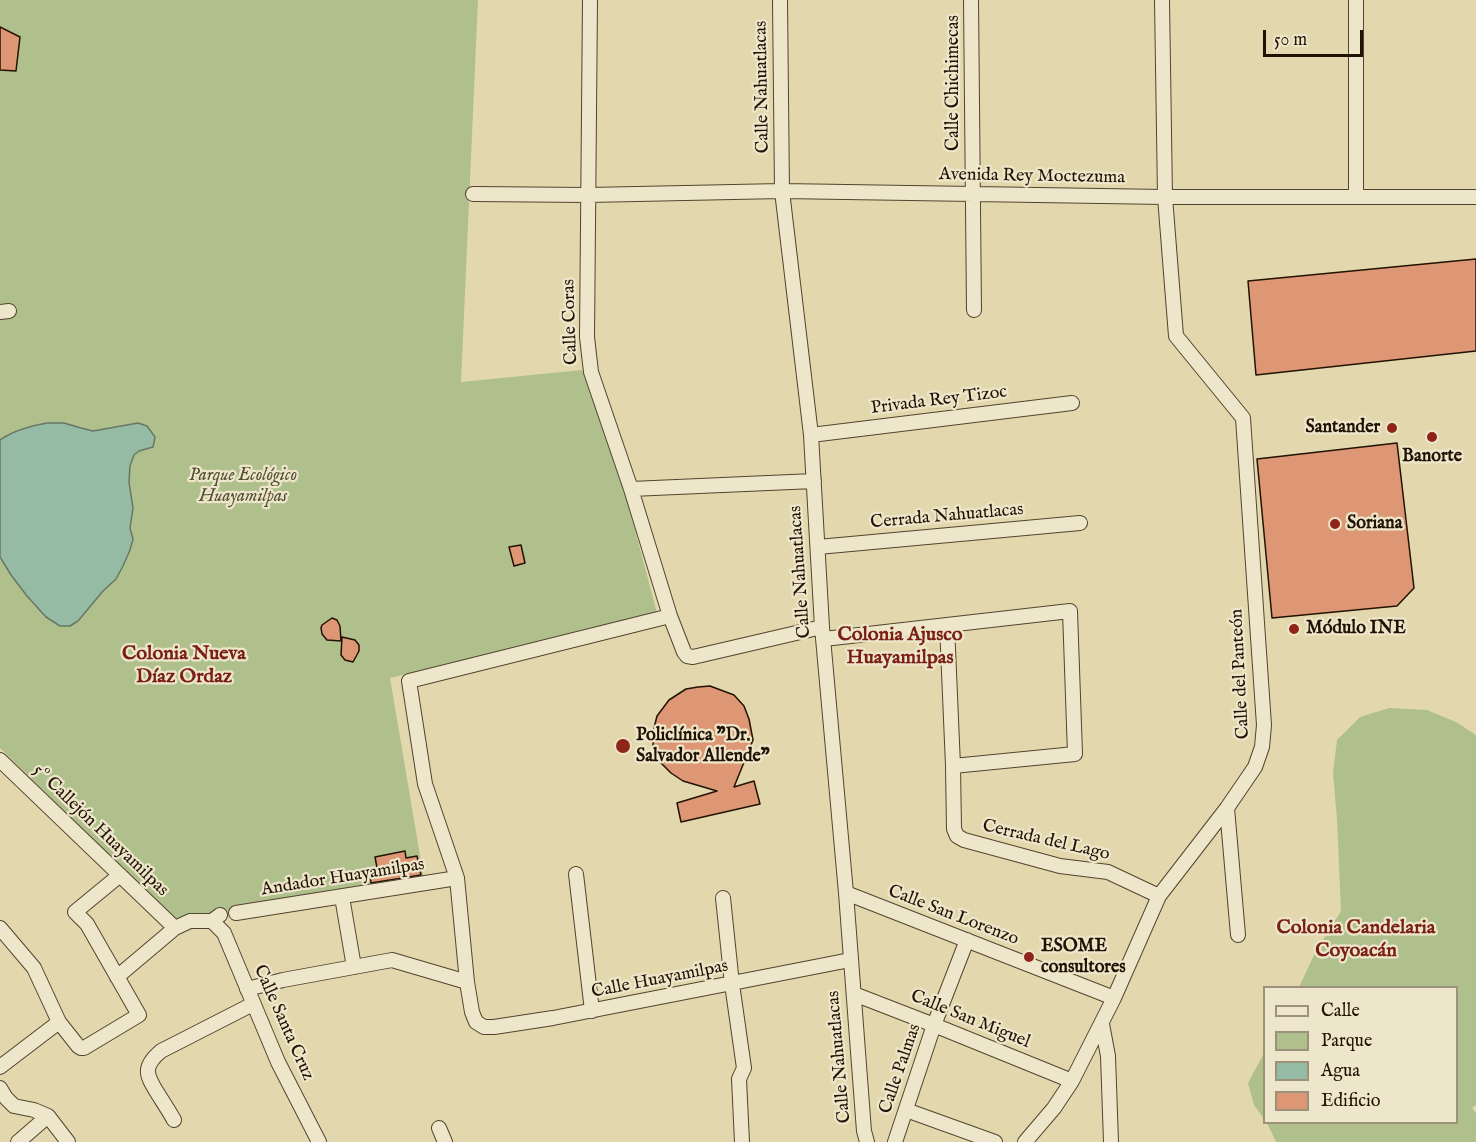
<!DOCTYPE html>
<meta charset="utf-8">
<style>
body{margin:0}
#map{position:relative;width:1476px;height:1142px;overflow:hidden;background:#e3d8ad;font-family:"IM FELL English",serif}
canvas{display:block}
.legend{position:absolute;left:1263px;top:986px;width:195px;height:138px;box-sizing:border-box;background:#ede6ca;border:2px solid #9c917a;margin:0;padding:8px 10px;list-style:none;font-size:18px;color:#221203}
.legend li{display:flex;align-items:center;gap:12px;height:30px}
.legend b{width:30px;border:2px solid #9c917a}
.scale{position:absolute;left:1263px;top:30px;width:100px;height:27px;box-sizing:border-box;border:3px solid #221203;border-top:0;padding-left:8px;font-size:18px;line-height:21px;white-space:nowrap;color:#221203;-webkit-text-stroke:4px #ede6ca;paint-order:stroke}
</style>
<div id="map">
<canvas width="1476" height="1142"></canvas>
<ul class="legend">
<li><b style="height:8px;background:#ede6ca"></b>Calle</li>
<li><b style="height:16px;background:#afc08d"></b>Parque</li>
<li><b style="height:16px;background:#96bba5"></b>Agua</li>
<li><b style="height:16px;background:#dd9774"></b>Edificio</li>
</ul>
<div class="scale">50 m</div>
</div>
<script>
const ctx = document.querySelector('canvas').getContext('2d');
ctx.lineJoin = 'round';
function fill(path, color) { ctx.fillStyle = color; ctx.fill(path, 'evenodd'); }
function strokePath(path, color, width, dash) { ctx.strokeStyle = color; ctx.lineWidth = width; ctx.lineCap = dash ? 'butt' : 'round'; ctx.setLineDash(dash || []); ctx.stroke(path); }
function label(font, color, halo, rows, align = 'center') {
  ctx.font = font + ' "IM FELL English",serif'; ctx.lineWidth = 4.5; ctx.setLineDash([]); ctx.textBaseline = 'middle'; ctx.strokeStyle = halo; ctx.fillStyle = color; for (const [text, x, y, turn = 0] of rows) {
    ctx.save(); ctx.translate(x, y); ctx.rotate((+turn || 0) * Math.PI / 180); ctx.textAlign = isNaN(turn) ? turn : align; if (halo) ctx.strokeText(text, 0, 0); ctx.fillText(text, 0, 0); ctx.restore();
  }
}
fill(new Path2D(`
 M0 0H478L461 382 582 370 622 481 657 613 390 678 424 879 179 923 0 748Z
 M1389 708 1427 710 1456 722 1476 735V1105L1472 1108 1476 1113V1142H1276L1267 1123 1456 1122V988L1299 987 1315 953 1341 911 1337 819 1333 773 1337 740 1360 717Z
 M1264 1053V1119L1254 1105 1248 1083Z`), '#afc08d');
const water = new Path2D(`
 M47 423H64L81 428 93 431 138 423 147 426 155 437 153 447 139 451 134 455 130 466 129 482 133 508 130 528 133 539 130 550 123 566 116 579 103 591 78 621 70 626H60L46 617 27 596 11 575 0 557V440C14 430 30 426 47 423Z`);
fill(water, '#96bba5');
strokePath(water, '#687764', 1.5);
const building = new Path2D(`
 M0 27 20 37 16 71 0 70Z
 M1476 259V351L1256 375 1248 281Z
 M1397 443 1414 588 1397 606 1272 618 1257 459Z
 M521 545 525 563 514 566 509 547Z
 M332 618 337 620 340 626 341 641 327 640 322 634 321 628 322 625Z
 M342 637 355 640 359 645V651L353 662 345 660 341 655Z
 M710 686 734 695 744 706 749 719 753 740 734 787 754 781 760 804 681 822 677 803 717 791 683 781 671 773 661 763 653 748V732L657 716 669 700 686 689 698 687Z
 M405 851 406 858 417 856 421 875 371 883 370 875 378 873 375 857Z`);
fill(building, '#dd9774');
strokePath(building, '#221203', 1.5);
const street = new Path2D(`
 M590 0 587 337 591 372 631 489 670 616 684 652 687 656 693 657 822 627
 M780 0 782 191 811 435 822 627 846 893 864 1131 867 1142
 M971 0 974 310
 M1356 0V196
 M473 194 588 195 782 191 1165 197H1476
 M0 312 9 311
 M811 435 1072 403
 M631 489 814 481
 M818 547 1080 523
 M670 616 409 681 425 784 457 878 467 982 472 1012 476 1022 484 1027H494L553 1018 850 960
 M947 625 953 766 954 829 957 836 964 840 1060 866 1108 872 1159 896
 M824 639 1070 611 1075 754 953 766
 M0 760 175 928
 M1227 808 1238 935
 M576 874 592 1011
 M846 893 1114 998
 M342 897 354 967
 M723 898 732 984 744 1068 739 1079 742 1142
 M236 913 457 878
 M212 921 224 933 278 1062 319 1142
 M0 928 34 968 59 1022 78 1046 81 1048H84L139 1015 87 924 75 912 120 875
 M117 977 175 928 190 921H212L220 915
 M247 989 283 980 392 960 467 982
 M854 994 934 1025 1072 1081
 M1102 1024 1108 1056 1111 1142
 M0 1067 59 1022
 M0 1088 6 1098 14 1106 34 1110 48 1116 68 1142
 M906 1110 995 1142
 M174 1120C169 1111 163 1102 158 1094 146 1075 142 1067 161 1051L253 1004
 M439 1128 445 1142
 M18 1142 48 1116
 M895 1142 934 1025 967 940
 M1025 1142 1054 1108 1072 1081 1114 998 1159 896 1227 808 1255 767 1262 747 1264 725 1243 418 1176 336 1165 197 1162 0`);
strokePath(street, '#52442e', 16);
strokePath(street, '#ede6ca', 14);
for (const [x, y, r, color] of [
 [1392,428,6,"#8f2418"],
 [1432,437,6,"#8f2418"],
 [1335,524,6,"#8f2418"],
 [1294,629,6,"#8f2418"],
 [623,746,8,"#8f2418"],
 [1029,957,6,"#8f2418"]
]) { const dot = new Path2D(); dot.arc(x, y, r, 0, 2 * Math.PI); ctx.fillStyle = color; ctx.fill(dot); strokePath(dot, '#ede6ca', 2); }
label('18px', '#221203', '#ede6ca', [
 ["Calle Chichimecas",954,83,-90],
 ["Calle Nahuatlacas",763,87,-91],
 ["Avenida Rey Moctezuma",1032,177,1],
 ["Calle Coras",571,322,-92],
 ["Privada Rey Tizoc",939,401,-7],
 ["Cerrada Nahuatlacas",947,517,-5],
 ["Calle Nahuatlacas",801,572,-94],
 ["Calle del Panteón",1241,674,-93],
 ["5º Callejón Huayamilpas",100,831,44],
 ["Cerrada del Lago",1046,841,13],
 ["Andador Huayamilpas",343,878,-9],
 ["Calle San Lorenzo",953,916,21],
 ["Calle Huayamilpas",660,980,-11],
 ["Calle San Miguel",970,1020,22],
 ["Calle Santa Cruz",283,1023,66],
 ["Calle Nahuatlacas",840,1057,-95],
 ["Calle Palmas",901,1069,-71]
]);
label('bold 18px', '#221203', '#ede6ca', [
 ["Santander",1380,428,"right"],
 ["Banorte",1432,457,"center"],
 ["Soriana",1347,524],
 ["Módulo INE",1306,629],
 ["Policlínica \"Dr.",636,736],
 ["Salvador Allende\"",636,757],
 ["ESOME",1041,947],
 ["consultores",1041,968]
], 'left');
label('italic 18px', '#534f33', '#ede6ca', [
 ["Parque Ecológico",243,476],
 ["Huayamilpas",243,497]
]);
label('bold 20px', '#7a1f14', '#ede6ca', [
 ["Colonia Ajusco",900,636],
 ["Huayamilpas",900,659],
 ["Colonia Nueva",184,655],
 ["Díaz Ordaz",184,678],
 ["Colonia Candelaria",1356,929],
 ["Coyoacán",1356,952]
]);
</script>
